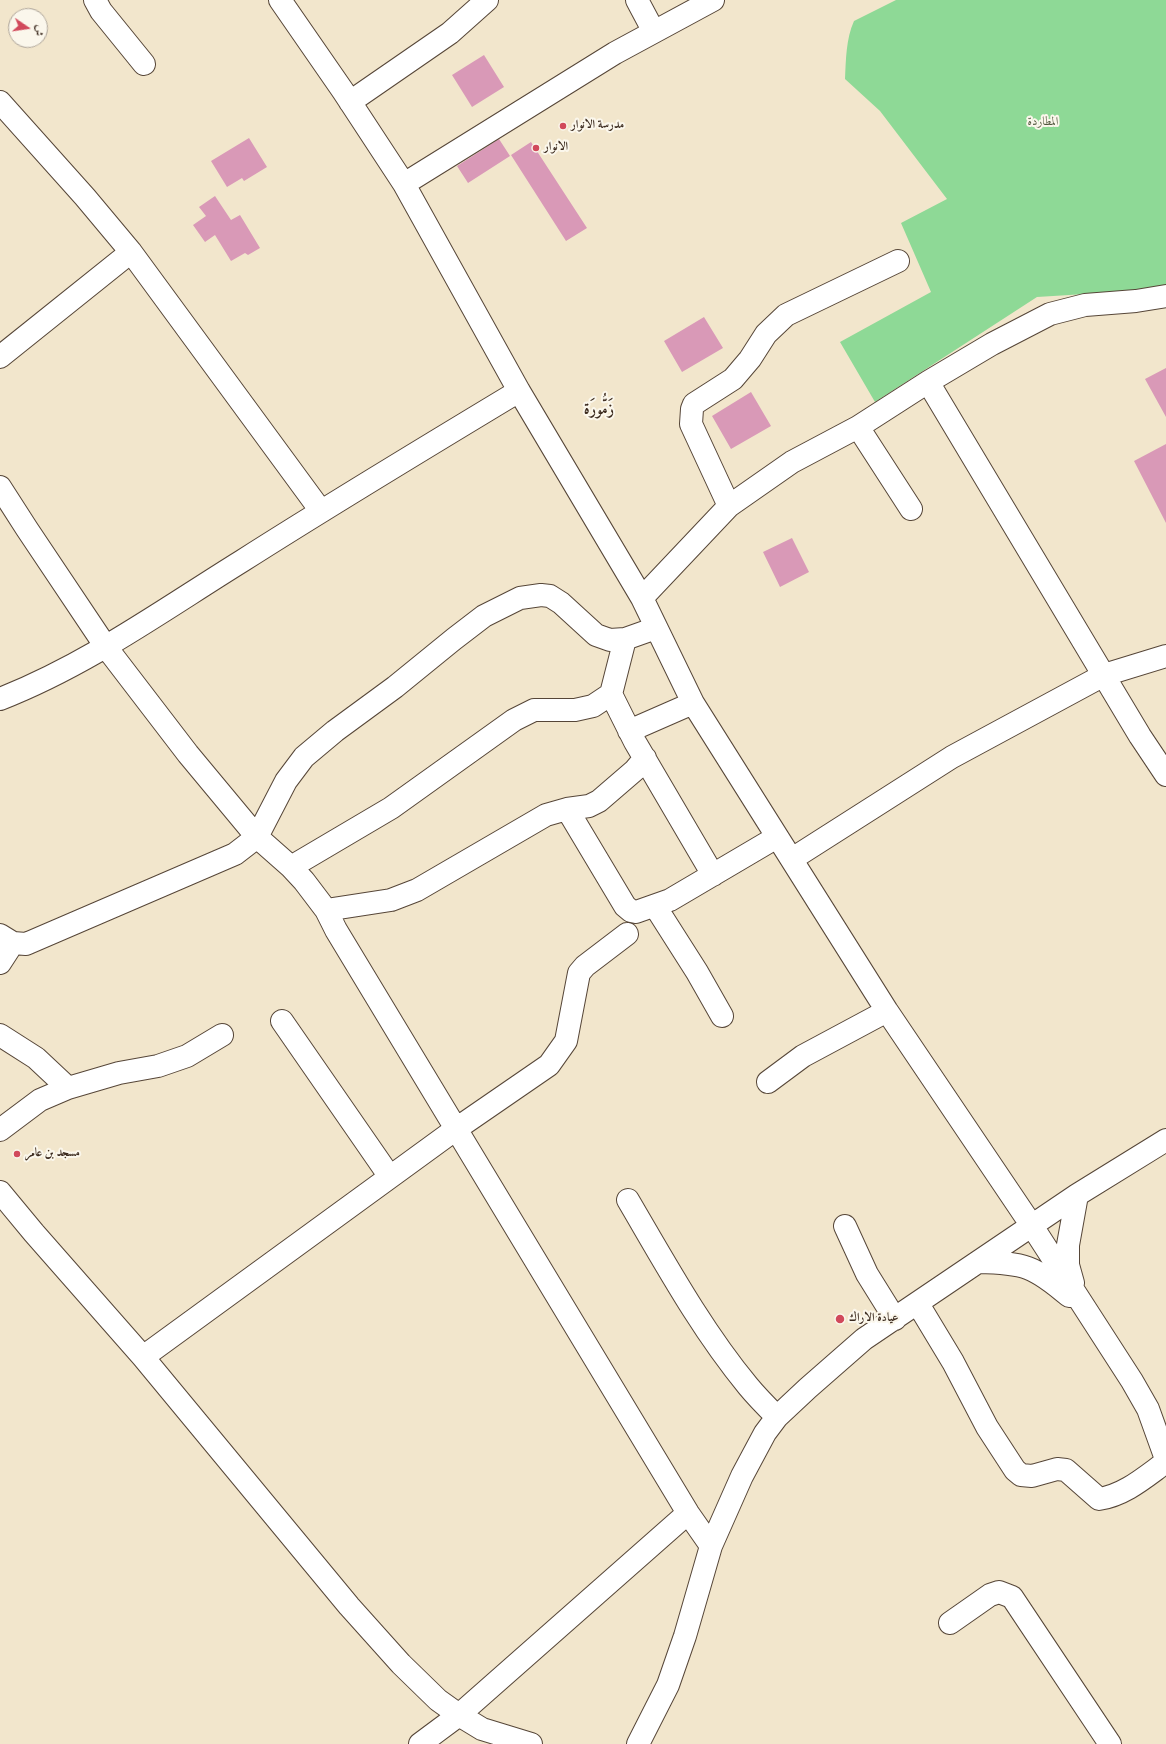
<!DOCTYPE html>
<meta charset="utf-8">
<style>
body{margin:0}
#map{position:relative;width:1166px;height:1744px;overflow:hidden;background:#f2e6cc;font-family:"Sorts Mill Goudy",Amiri,serif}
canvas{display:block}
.north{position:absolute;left:8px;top:8px;width:40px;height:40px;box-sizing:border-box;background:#fbf7ec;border:1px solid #aea59a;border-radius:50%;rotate:103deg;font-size:11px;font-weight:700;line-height:16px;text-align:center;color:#3b2a1e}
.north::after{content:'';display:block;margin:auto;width:14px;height:18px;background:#d1495b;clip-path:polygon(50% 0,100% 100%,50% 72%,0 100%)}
</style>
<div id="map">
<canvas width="1166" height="1744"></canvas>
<div class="north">ش</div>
</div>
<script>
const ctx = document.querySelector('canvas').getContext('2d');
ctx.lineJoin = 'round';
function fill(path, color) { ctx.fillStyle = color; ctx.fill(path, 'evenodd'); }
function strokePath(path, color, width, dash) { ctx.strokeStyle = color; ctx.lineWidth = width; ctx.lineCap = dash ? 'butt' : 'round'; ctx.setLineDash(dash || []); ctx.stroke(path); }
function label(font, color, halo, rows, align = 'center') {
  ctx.font = font + ' "Sorts Mill Goudy",Amiri,serif'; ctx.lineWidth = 4; ctx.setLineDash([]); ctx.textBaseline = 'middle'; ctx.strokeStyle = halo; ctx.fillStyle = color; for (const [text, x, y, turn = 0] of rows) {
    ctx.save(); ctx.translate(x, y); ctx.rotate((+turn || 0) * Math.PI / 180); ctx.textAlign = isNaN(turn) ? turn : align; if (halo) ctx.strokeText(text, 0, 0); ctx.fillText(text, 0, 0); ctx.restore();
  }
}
fill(new Path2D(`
 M896 0H1166V289L1037 297 875 402 840 342 931 292 901 223 947 199 880 111 845 79C846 59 846 39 854 21Z`), '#8ed996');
fill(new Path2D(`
 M484 55 504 87 472 107 452 75Z
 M249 138 267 167 244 181 242 178 227 187 211 161Z
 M499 139 510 156 468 183 457 166Z
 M531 142 587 228 566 241 511 155Z
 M215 196 231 220 240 215 260 248 248 255 245 253 231 261 215 235 205 242 193 225 206 216 199 207Z
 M704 317 723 348 682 372 664 341Z
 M1166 368V417L1145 379Z
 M751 392 771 426 731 449 712 416Z
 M1166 444V523L1134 461Z
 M792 538 809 572 780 587 763 552Z`), '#d999b7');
const minor = new Path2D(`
 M95 0 101 11 144 64
 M280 0 343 91 404 184 519 391 642 598 693 703 887 1011 1032 1226 1132 1381 1148 1409 1166 1459
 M637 0 654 32
 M0 102 85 197 131 252 321 511
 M350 102 450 33 487 0
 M404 184 615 53 713 0
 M0 357 131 252
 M928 382 992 344 1050 314 1085 305 1136 301 1166 296
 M858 427 911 509
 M0 487 27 529 106 647 188 754 257 837 291 867 304 881 326 910 336 930 688 1513 711 1546
 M729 506 691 424 692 409 694 404 733 379 750 359 766 334 786 315 898 261
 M642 598 729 506 792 462 858 427 928 382 1140 736 1166 775
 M625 639 611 694 635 742 713 875
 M0 699C87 665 163 610 242 561 333 503 426 447 519 391
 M629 731 693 703
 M567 809 625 906 631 911 636 912 670 900 777 837
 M792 859 952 757 1104 675 1166 656
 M291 867 391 808 514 720 534 710H575L593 706 611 694
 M655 906 697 972 722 1016
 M326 910 391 900 417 890 546 815 567 809 589 806 599 801 635 770 645 758
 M0 935 13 943 26 944 235 854 257 837 286 781 304 757 335 731 395 687 454 639 484 616 520 598 541 595 550 596 561 603 596 635 610 640 625 639 656 628
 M0 963 13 943
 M282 1021 390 1177
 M0 1035 36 1058 68 1088
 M768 1082 803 1056 887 1011
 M0 1130 40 1100 68 1088 119 1073 158 1066 187 1056 222 1035
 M0 1192 34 1233 143 1357 349 1606 401 1664 438 1700 459 1715 482 1729 531 1744
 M628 1200C665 1263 701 1329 748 1386 757 1397 767 1407 777 1417
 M845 1226 867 1274 895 1319
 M978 1262C1025 1263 1034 1266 1069 1296
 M1073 1283 1068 1265V1245L1077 1195
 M918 1304 953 1362 987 1427 1015 1470 1021 1475 1032 1476 1057 1469 1066 1470 1099 1499C1125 1495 1145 1477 1166 1462
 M143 1357 456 1129 549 1065 566 1041 579 973 585 966 627 934
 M950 1623 990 1595 999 1592 1012 1597 1110 1744
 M420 1744 459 1715 688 1513
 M638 1744 668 1685 685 1636 711 1546 742 1476 765 1433 777 1417 808 1388 864 1339 1077 1195 1166 1140`);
strokePath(minor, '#564638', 24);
strokePath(minor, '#fff', 22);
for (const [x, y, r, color] of [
 [563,126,4,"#d1495b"],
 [536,148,4,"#d1495b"],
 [17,1154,4,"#d1495b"],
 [840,1319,5,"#d1495b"]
]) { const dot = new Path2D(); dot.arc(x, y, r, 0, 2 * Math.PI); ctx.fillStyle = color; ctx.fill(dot); strokePath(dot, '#fbf7ec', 1.5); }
label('12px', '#50563c', '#fbf7ec', [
 ["المطاردة",1043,123]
]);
label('bold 12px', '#3b2a1e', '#fbf7ec', [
 ["مدرسة الانوار",571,126],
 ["الانوار",544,148],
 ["مسجد بن عامر",25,1154],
 ["عيادة الاراك",849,1319]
], 'left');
label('bold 16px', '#3b2a1e', '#fbf7ec', [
 ["زَمُّورَة",599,411]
]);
</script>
